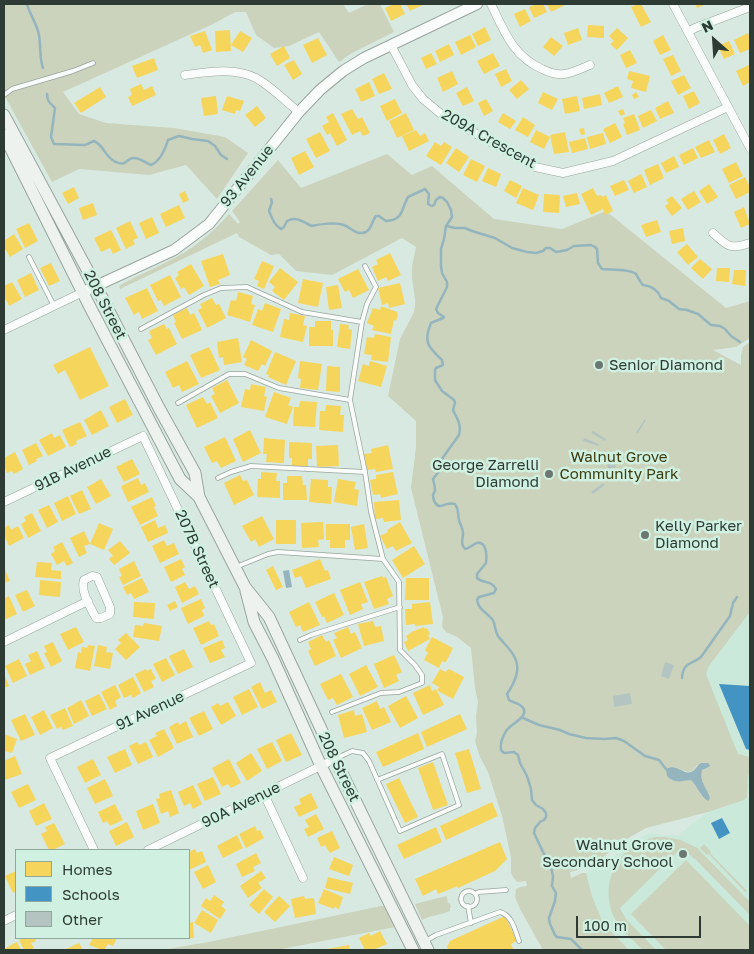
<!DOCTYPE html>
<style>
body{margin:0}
#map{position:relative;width:754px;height:954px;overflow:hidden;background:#d8e9e1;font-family:"Golos Text",sans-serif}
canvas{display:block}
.frame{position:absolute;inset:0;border:5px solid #2e3b35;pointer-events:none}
.legend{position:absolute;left:15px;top:849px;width:175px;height:90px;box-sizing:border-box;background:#d0f1e1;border:1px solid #8fa89c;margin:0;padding:6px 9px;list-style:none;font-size:15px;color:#2e3b35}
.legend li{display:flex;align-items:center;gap:10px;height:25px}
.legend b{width:25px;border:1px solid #8fa89c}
.north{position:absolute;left:689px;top:15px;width:50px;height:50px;-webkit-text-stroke:4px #d0f1e1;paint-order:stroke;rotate:334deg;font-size:14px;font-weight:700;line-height:20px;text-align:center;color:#2e3b35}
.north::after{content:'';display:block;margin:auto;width:18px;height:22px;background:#2e3b35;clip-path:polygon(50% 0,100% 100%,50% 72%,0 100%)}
.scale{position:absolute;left:576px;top:916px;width:125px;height:22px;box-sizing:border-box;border:2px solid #2e3b35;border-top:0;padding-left:6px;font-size:15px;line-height:18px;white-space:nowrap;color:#2e3b35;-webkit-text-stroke:4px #d0f1e1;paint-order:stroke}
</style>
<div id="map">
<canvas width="754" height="954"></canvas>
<div class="frame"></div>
<ul class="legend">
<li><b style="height:14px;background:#f6d55c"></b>Homes</li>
<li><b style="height:14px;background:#4393c3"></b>Schools</li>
<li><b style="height:14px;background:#b4c5c1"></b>Other</li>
</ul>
<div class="north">N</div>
<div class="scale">100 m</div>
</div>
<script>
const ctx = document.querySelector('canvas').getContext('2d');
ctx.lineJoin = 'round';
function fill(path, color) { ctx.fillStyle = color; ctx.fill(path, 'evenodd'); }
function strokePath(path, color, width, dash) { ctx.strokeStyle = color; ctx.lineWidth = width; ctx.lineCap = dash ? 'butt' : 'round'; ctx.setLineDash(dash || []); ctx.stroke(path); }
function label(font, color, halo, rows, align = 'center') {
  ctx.font = font + ' "Golos Text",sans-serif'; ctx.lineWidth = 5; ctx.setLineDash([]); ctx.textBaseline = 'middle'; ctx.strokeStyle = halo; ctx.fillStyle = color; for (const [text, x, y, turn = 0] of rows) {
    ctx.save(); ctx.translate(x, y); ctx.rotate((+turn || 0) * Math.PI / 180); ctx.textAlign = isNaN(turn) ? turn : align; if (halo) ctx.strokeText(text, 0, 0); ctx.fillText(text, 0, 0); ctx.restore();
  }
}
fill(new Path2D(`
 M750 612V757L738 754 706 674 709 666Z
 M750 770V950H629L603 923 592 896 586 873 611 860 622 849 633 841 645 835 652 833 665 835H678L708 812 744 800 747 796 748 777Z`), '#cae9db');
fill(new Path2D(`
 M4 4H343L349 13 368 4H380L394 32 352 53 339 62 319 32 289 46 274 48 256 35 246 12H235L213 24 63 92 79 114 106 123 174 128 225 137 248 153 217 199 186 165 149 175 79 169 52 182 4 95Z
 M387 154 412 175 432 166 494 219 562 229 606 211 726 308 750 301V338L736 347 713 350 741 365V355L743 347 750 342V612L709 666 706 674 738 754 750 757V770L748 777 747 797 744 800 708 812 646 828 618 844 605 856 578 870 570 872 571 878 582 873H586L592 896 603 923 629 950H543L520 909 515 897 516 889 520 887 527 886 526 881 517 882 513 877 511 872V857L502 816 488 772 480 757 475 741 477 733 476 716 478 702 475 688 471 648 457 637 446 632 442 627 443 617 411 488 416 447V421L388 396 400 339 414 312 415 306V300L412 278V266L416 247 402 238 332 275 296 271 279 254 271 255 239 237 237 233 120 289 119 286 122 284C141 274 160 266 178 256 198 245 215 230 229 214L238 224 240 222 232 211 278 160 301 188ZM697 765 709 767 702 770 701 775 703 786 702 796 693 782 691 780C681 781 675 783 667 775L675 767C685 771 691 776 697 765Z
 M655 837H665L681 840 697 848 750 902V915L696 860 685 851 680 849 620 908 626 919 656 950H643C632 939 619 929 613 915 602 889 612 857 637 844 642 840 649 839 655 837Z
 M704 844 711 852 710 853 747 891 745 892 709 854 707 855 700 848Z
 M686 860 750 926V950H666L631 914Z
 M446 896 447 897 448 903 450 904 451 907 450 908V911C441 915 431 915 422 920L415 904Z
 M381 906H385L395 927 277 950H161L209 942Z`), '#cbd3bc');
fill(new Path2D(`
 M289 570 292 587 286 588 283 571Z
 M701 763H708L710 765 709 767 702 770C699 782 707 788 710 798L708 801C700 796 697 786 691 780 681 781 675 784 667 776L666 769C677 763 683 775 691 772 696 770 696 766 701 763Z`), '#95b5be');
fill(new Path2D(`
 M394 4H400L405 14 391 21 385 8Z
 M406 4H425L410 11Z
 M537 4H543L547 12 534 18 529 7Z
 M547 4H565V5L551 12Z
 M638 4H641L651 22 641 27 631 7Z
 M695 4H707L697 8Z
 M525 9 531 21 520 27 514 14Z
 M588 25 604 26V38L587 37Z
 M485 27 491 40 478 46 472 34Z
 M578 28 582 40 568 45 564 33Z
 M617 28 628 38 617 50 610 44 614 41 609 36Z
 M230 30 231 51 216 52 215 31Z
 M205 31 212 50 203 53 200 45 195 47 190 36Z
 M240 31 252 38 243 52 231 45Z
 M748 33 750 38V49L740 53 734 40Z
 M470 35 476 47 461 55 455 42Z
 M663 35 671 50 660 55 653 41Z
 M551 37 563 46 554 56 543 47Z
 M318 38 327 55 312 63 303 45Z
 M729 41 735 54 724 59 718 46Z
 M449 44 454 55 440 62 435 51Z
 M284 46 290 58 277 66 270 54Z
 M630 50 637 63 626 68 620 55Z
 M431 53 437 64 426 69 421 58Z
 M493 53 500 66 484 74 477 61Z
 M673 55 681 71 671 76 663 59Z
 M154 58 158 70 137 78 132 66Z
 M294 60 302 74 293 80 284 65Z
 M749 65 750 82 743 86 736 71Z
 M506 69 512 81 501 87 495 74Z
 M452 71 458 84 443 92 437 78Z
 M629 71 650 76 646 92 631 88 633 81 627 79Z
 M384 73 392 89 379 94 372 79Z
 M684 75 691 88 678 95 671 81Z
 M521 80 529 89 517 99 509 90Z
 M369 82 375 96 361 102 355 89Z
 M141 84 144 90 152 86 156 95 132 106 128 97 132 95 130 89Z
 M618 86 623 97 609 103 604 93Z
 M100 87 106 97 81 113 74 103Z
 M467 87 474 101 463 106 456 93Z
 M694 91 700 103 689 109 683 96Z
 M543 92 558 99 552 110 538 103Z
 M636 92 639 97 634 99 632 95Z
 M600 94 602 105 584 109 582 98Z
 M216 96 218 114 204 116 201 98Z
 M227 96 244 101 240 111 236 110 235 114 222 110Z
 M577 96 580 111 565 114 562 99Z
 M395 99 402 113 387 121 380 106Z
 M486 99 493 111 484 116 478 103Z
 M668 101 674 113 660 119 655 108Z
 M257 106 266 118 255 127 245 115Z
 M352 109 358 119 362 117 370 133 363 136 360 131 352 135 341 114Z
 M623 109 625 114 621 116 618 111Z
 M651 110 657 121 643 128 638 116Z
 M333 113 347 140 337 146 330 133 327 135 322 126 329 122 326 117Z
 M406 113 414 130 397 138 389 121Z
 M503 113 516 121 510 129 498 122Z
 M634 114 640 130 627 135 623 124 625 123 623 118Z
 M523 117 535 125 528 137 515 130Z
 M615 123 622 137 610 143 603 129Z
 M584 128 585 134 581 135 579 129Z
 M416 130 420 136 425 133 429 141 409 151 402 136Z
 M536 130 550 137 544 149 530 142Z
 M320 132 330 151 316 158 306 139Z
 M565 132 569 152 554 154 550 135Z
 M603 133 606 144 590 149 587 137Z
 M724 134 731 148 720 154 713 140Z
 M585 138 588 149 572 153 569 142Z
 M709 140 715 152 701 158 695 147Z
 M435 142 441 146 444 142 452 147 441 165 426 156Z
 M456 148 469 157 459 172 446 163Z
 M693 148 698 158 684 165 679 155Z
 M305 151 314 167 299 175 291 158Z
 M674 156 679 167 666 173 661 163Z
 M471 159 485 166 477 182 463 175Z
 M736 162 743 176 729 183 722 169Z
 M658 164 664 178 650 185 644 170Z
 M488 168 501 174 496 187 482 181Z
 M641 174 647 187 634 193 628 181Z
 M745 177 750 187V192L736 199 729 185Z
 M510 180 522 186 516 198 504 191Z
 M624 180 629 190 615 196 610 186Z
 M709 184 718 197 707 204 699 191Z
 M74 187 79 198 68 204 62 193Z
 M523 188 539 195 533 210 516 203Z
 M593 188 597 196 601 195 602 197 606 195 613 211 605 215 603 209 591 215 581 194Z
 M185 191 189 200 183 203 179 194Z
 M694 191 701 202 688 210 681 199Z
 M577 193 580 204 566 207 563 196Z
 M544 194 560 195 559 213 543 212Z
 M672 196 682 208 672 216 665 206 669 203 666 200Z
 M93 203 97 215 83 220 79 208Z
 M179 205 185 218 166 227 160 214Z
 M744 207 750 224 741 228 734 212Z
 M152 217 159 233 146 239 139 223Z
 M657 220 661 232 646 237 641 225Z
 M130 221 138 238 133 240 135 244 126 249 116 228Z
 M29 223 38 241 25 248 16 229Z
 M683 228 685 241 672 244 669 231Z
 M111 230 121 250 113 254 110 248 101 252 94 238Z
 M14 234 23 249 10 257 4 247V241Z
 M687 244 698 257 688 265 677 252Z
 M390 253 401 275 388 281 386 277 378 281 372 267 378 264 376 260Z
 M223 254 230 275 218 280 220 284 210 287 201 261Z
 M700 259 712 269 703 279 691 268Z
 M262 261 274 266 264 289 257 286 259 281 254 279Z
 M51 263 60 281 49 286 40 268Z
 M191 264 204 286 189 295 184 287 181 289 175 278 179 275 177 272Z
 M280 268 298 282 284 300 272 291 275 287 269 282Z
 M717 268H730L729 282 716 281Z
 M358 269 369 290 353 298 349 290 345 292 338 279Z
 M734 270H746L745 286 732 284Z
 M31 273 39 290 25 297 17 280Z
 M170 275 181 297 164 306 161 300 158 301 150 285Z
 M303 279 323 283 318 307 298 303Z
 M12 282 22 299 9 306 4 296V286Z
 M400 283 405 304 389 308 388 303 382 305 378 288Z
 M338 285 342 308 329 310 326 287Z
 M147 288 158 311 142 319 139 312 134 315 125 298Z
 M238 292 253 296 251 304 255 305 250 322 227 315 231 300 236 301Z
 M212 298 216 305 219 304 226 318 207 328 198 310 202 308 200 304Z
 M265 303 281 309 273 332 252 325 258 309 262 311Z
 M381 306 397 312V314L398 315 396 321 394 320 391 334 372 330 374 326 367 323 373 308 380 310Z
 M187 308 190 315 194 313 202 330 182 339 174 323 176 322 173 315Z
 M290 313 305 316 303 325 307 326 303 342 280 337 284 319 289 320Z
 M315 321H331V330H333V346H309V327H315Z
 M164 324 167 329 169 328 177 344 156 355 148 340 152 338 149 331Z
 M340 324 349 325 348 329 352 330 350 349 337 347Z
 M375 334 391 337 388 362 371 360 372 355 364 354 367 337 374 338Z
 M238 338 242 362 224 365 223 357 219 358 217 342Z
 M251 340 272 351 265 366 262 364 258 371 244 365 247 359 243 357Z
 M90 347 109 386 80 400 65 370 58 374 53 365Z
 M209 347 220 370 201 378 190 355Z
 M275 352 296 361 286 385 268 377 269 375 266 374Z
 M187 361 199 384 182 392 179 385 173 388 165 372Z
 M300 361 322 364 318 390 300 388 301 379 298 378Z
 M370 361 387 366 381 387 358 381 363 364 369 366Z
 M327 366 340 367V392L326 391Z
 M227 380 239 403 220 413 211 396 215 394 212 388Z
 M251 384 266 387 264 396 267 397 264 411 241 407 245 389 250 390Z
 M274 392 291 398 288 405 293 407 287 424 265 417Z
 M203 397 207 404 210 402 218 418 197 428 186 405Z
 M125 399 133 415 117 423 109 407Z
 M300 401 317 402 315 427 293 426 294 407H299Z
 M326 405 341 406 340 415H344L343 432 319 430 320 411H325Z
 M101 410 109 426 92 435 84 420Z
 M80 422 87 436 76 441 77 444 70 447 62 430Z
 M250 430 261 453 243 462 233 439Z
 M52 433 54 438 60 435 66 447 48 456 39 440Z
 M225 437 236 461 221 468 217 461 212 463 204 447Z
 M264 438 285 440 284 463 266 462 267 454H263Z
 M289 442 312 443V459H308V466H292V458H289Z
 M36 443 43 456 36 459 37 461 29 465 22 450Z
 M338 445 339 466 317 467 316 446Z
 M388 445 393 469 376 472 375 469 367 470 364 454 372 453 371 449Z
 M15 452 23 469 14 474 12 471 7 473 4 466V458Z
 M132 459 140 474 124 482 116 467Z
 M261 472 277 473 276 481H280V498L257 497 258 479H261Z
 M393 472 398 494 381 498 380 494 373 495 370 480 376 479V475Z
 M240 475 243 481 247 480 254 495 234 505 224 483Z
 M287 476H302L303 485H306L307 500H283V483H287Z
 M138 478 141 485 145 483 149 492 128 502 121 486Z
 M101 479 111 496 96 504 87 487Z
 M311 479 328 480V487H332L331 504 309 502Z
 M338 479 356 482 354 489 359 490 357 506 334 502Z
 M82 490 91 509 79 514 70 496Z
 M68 496 76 514 62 521 54 503Z
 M152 497 156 506 154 507 158 516 140 525 131 507Z
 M399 500 401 520 384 522 383 518 375 519 374 502Z
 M49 505 58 522 47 528 38 510Z
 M32 513 41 531 28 538 21 524 26 521 24 517Z
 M262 516 274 539 259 547 255 539 251 542 242 526Z
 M155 520 158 528 165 525 168 533 148 542 141 527Z
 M276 520H296V544H276Z
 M323 522 324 539 318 540 319 547 302 548 301 523Z
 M400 522 412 543 396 551 393 546 387 549 380 536 388 532 387 530Z
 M99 523 113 529 104 550 90 544Z
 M326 524H350V540H345V548H330V540H326Z
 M364 524 368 548 355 550 351 527Z
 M9 525 11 530 18 526 24 538 9 546 4 535V528Z
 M84 531 90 544 84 546 87 553 79 557 70 538Z
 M164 540 167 546 174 543 179 554 160 563 152 546Z
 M120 541 130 553 114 565 109 559 113 556 108 550Z
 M62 542 73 563 67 566 64 561 57 565 51 554 55 551 53 547Z
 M414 546 425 564 403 578 392 560Z
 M181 559 185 567 182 569 185 575 171 582 164 567Z
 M320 559 325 571 328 570 331 579 306 588 301 576 295 578 292 570Z
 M134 561 141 576 123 585 119 577 122 576 119 569Z
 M37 562 52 563 51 570 61 571V579L35 577Z
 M273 566 283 587 276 590 266 570Z
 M4 570H5L10 581 4 583Z
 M382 576 383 578 386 577 393 596 387 599 389 604 374 609 364 582Z
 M142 578 149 592 134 599 131 593 127 595 123 587Z
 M406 578H429V600H405Z
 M40 580 61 582 60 597 39 595Z
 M185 582 189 589 195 586 199 594 182 603 175 587Z
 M360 582 368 602 361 604 363 609 350 615 340 590Z
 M27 590 35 606 23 612 15 595Z
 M334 593 344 615 327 623 324 616 322 617 315 602Z
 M9 596 17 614 4 620V599Z
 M201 599 205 608 202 610 204 616 188 624 181 608Z
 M175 601 178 607 170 611 167 605Z
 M134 602 155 603 154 619 133 617Z
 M309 602 320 625 303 632 300 625 296 627 289 612Z
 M430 602 433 624 415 626V624L406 625 405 609H412V604Z
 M209 621 211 625 214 624 219 636 201 645 193 628Z
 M373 621 375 627 381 626 384 641 364 646 358 624Z
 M144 623 162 626 159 641 133 637 135 625 143 626Z
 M76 627 84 642 68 650 60 634Z
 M348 627 351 634 355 632 362 648 341 658 333 640 337 638 334 633Z
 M424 627 425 629 427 628 430 634 428 635 430 639 408 651 404 642 408 640 406 636 411 633V632Z
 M126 633 140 647 126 660 115 649 121 643 118 640Z
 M322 635 326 642 329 640 336 656 315 666 308 651 311 649 308 642Z
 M432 637 453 648 446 662H444L442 661 439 668 424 660 428 653 425 650Z
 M222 640 225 648 221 650 225 657 210 663 203 648Z
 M53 642 62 661 51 667 44 653 47 652 44 646Z
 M88 645 95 646 90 671 75 668 78 652 81 653 82 647 87 648Z
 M98 645 107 647 106 652 113 653 110 669 94 666Z
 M184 649 193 667 178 674 169 656Z
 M37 651 45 668 30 675 25 664 31 661 28 655Z
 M394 655 402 672 396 675 399 681 384 688 374 664Z
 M166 658 175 675 162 682 153 664Z
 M19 659 27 676 13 683 5 666Z
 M366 665 378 687 360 696 349 674Z
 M146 669 147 671 151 669 156 679 151 681 154 687 144 692 135 674Z
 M440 669 446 672 447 670 449 669 464 677 453 699 438 691V689L439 687 432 683Z
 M4 674 9 686 4 688Z
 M341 674 353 697 337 705 333 698 328 700 320 684Z
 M133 677 141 693 133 698 131 695 124 698 118 685Z
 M260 682 265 693 271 690 277 702 262 709 251 687Z
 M115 685 121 697 115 701 117 706 110 710 101 692Z
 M430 685 432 691 436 689 444 705 423 715 413 693Z
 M249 689 258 707 242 715 233 697Z
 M99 694 107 709 92 716 85 701Z
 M406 696 418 718 400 728 388 706Z
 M81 700 89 716 74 724 67 708Z
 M377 701 380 709 384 707 391 722 372 730 362 708Z
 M228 702 236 716 221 725 211 707 218 703 220 706Z
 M65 708 73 726 63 730 61 727 57 729 50 715Z
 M44 710 53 728 40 735 31 717Z
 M354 710 355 716 362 714 367 732 344 738 338 715Z
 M204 711 213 729 199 736 189 718Z
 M25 714 35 735 21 741 11 720Z
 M460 714 467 729 427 747 421 732Z
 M186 721 193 737 177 744 169 727 178 722 179 725Z
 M164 729 174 748 158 757 149 740 157 736 155 733Z
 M291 733 302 755 286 762 276 740Z
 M418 733 424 749 383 767 376 752Z
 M4 734 17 739 12 753 4 751Z
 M137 742 139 745 146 742 153 757 138 764 129 746Z
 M272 742 282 761 267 769 257 749Z
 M125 749 132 765 115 773 107 757Z
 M469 749 481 789 467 793 455 753Z
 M251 753 262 771 247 781 236 763Z
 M15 756 22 774 5 780 4 777V761Z
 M93 759 101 775 85 783 77 767Z
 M229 759 241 783 231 788 228 784 222 787 212 768Z
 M433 762 448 805 433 810 418 768Z
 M213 777 221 794 205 801 197 784Z
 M399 778 418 817 405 823 386 784Z
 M105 779 113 796 95 804 87 788Z
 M28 784 36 800 19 808 11 792Z
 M193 785 202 804 193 809 190 803 184 806 178 792Z
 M171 790 179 813 170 817 168 811 161 814 156 799 160 798 159 794Z
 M311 793 318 808 299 817 294 807 301 804 299 799Z
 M492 802 498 816 446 840 440 826Z
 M44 803 52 819 36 826 29 811Z
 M115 804 123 820 110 826 107 821 103 823 98 812Z
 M153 804 160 823 143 830 136 811Z
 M316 814 324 829 308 837 304 829 309 827 305 820Z
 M127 822 134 837 116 846 109 831Z
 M54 823 65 844 53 850H49L41 834 47 831 45 827Z
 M255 826 257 831 260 830 264 838 246 848 239 834Z
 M436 827 442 842 404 859 397 845Z
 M332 831 340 848 330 853 325 845 321 847 317 838Z
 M237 835 243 848 223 858 217 846Z
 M500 842 507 859 495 871 458 888V886L438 894 436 889 423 896 415 879Z
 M195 849 197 853 202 851 206 862 189 870V852Z
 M256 853 261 863 253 867 255 871 242 877 236 864Z
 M334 857 353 865 349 876 329 869Z
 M208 865 216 882 203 889 194 872Z
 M16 871V891L13 893 5 876Z
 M261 871 266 878 258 883 262 888 248 898 240 886Z
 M328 877 353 883 350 894 325 888Z
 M264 889 273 897 259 914 249 905Z
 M324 889 343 897 339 909 334 907V909L318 903Z
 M214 895 224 902 221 906 226 910 220 919 201 906 206 898 210 901Z
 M279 896 290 906 275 922 264 912Z
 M304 896 305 899 314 898 316 914 295 918 291 899Z
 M202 910 218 920 211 933 194 923Z
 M505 916 517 941 511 944 513 949 509 950H448L447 947 450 941Z
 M193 922 194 938H189V923Z
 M380 931 387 944 373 950H365L359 938 369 933 371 936Z
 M24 938H34L36 941 31 943 34 948 30 950H24L19 940Z
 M93 938H117L113 946 108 944 104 950H102L89 945Z
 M17 942 21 950H4V949Z
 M79 943 83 950H64Z
 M349 945 350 950H327V949Z`), '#f6d55c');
fill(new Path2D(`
 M719 684 750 686V750L746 749Z
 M722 818 730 833 719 839 711 823Z`), '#4393c3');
strokePath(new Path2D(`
 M27 4C30 15 37 24 39 35 41 46 39 57 43 68
 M47 94C47 101 50 103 55 108L51 137 54 144 85 145 94 141C105 146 105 158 116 162 126 167 126 159 133 158 139 157 146 163 151 165 160 161 165 150 168 140L179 136 192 139 208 141 215 146 221 155 227 159
 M271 199 272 202 269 211C272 218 274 225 281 229L284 227 287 221C297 216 303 222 312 226 320 224 336 222 344 225 352 228 356 236 366 232 372 229 372 220 376 216H379L386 221C404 220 401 209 408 197L425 189 429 194 428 204 432 206 434 205 436 200 440 197 443 198 447 202 451 210 452 217 446 226 444 239 441 249V266L442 273 447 282V287L436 309 438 313 444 317 443 318 431 323C423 342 428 347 442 360L443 365 436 368 435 370V380L442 391 454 400 455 403 453 410C457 419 462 424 459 435L439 463 440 470 433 479C434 483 435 488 435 491 434 493 433 494 433 495 433 499 435 505 439 506 443 507 446 502 455 504 460 511 457 513 459 520 460 525 463 528 463 533 463 540 460 543 465 549 470 548 473 544 477 543 487 541 487 557 486 563L477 574V578C483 584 490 579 496 589L494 593 479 597 477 600C479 610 485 611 491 618 496 622 494 630 498 636 503 643 511 649 515 658 521 670 514 684 507 694L509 700C512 702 517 703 520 705 534 715 510 724 506 731 503 736 500 744 501 750L504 753 514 752 518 755 520 763 527 776 531 789 532 800 536 805 543 809 546 813V817L544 820 540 822 535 828 534 833 543 852 550 863 553 876 552 886 556 893 555 901 549 918 550 924 555 935 557 937 571 939 582 950
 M447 226 455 228H465L472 231 495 238 512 248 527 252 536 253 543 251 546 248H550L556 252 567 250 574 246 591 245 595 247 597 249 598 263 602 269C610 270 629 268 636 274 638 277 640 282 643 285 651 286 658 290 661 298L669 301 679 309 687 310 698 314 711 325 720 326 725 329 731 336 740 342
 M682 678C683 662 691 665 701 657L730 616 733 603 737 597
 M523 718 539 725 560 730 569 734 586 738 605 739 616 738 624 741 645 756 659 760 666 769`), '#95b5be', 2.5);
fill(new Path2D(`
 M645 419 646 420 638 433 636 432Z
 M593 431 606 439 605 441 591 433Z
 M584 438 599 444 598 446 583 441Z
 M612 456 616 459V465L615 468H608L606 457Z
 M603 483 605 485 593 494 591 492Z
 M665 662 674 665 669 679 661 676Z
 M630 693 632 704 614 707 613 696Z`), '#b4c5c1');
const service = new Path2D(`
 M4 95 12 89 73 71 93 63
 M29 257 54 306
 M141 329 204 295 221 288 247 287 302 312 362 322
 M178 403 229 374H245L279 388 350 400
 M218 478 231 472 251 466 365 472
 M236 567 268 554 278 552 383 559
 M300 640 311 635 400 607
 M332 712 381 693 399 692 422 683V675L415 665 400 650 399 582 383 559 371 512 365 472 350 400 362 322 367 304 376 287 365 266
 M337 758 352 751 363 753 369 761 400 831 459 805 442 754 377 780
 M461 899a8 8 0 1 1 16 0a8 8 0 1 1-16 0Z
 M475 894 479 892 506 890
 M468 906 471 923
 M426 943 429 939 436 935 500 912C512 915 515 930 519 941`);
const minor = new Path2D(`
 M491 4C504 31 513 56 542 69 548 72 557 75 564 74 573 73 582 68 590 65
 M673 4 750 148
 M688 32 695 28 750 7
 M391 45 412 85 423 99 441 114 535 167 563 173 613 161 728 107
 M185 75C208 72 234 67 256 78 272 87 285 101 299 112
 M713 233C727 246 730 250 750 243
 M4 330 83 292
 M4 502 143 436 251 663 50 758 94 850
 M92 576 97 577 110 607V614L101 618H96C91 608 80 592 84 580Z
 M4 642 88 601
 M264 794 303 878
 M148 850 335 759
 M4 921 16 915`);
const tertiary = new Path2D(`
 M83 292 174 250 209 224 299 112 320 90 343 71 364 58 477 4`);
const secondary = new Path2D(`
 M4 115 96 286 159 408 195 473 199 497 245 587 269 617 335 759 428 950
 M4 135 89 305 180 479 199 497
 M246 591 254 622 273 659 321 766 413 950`);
strokePath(service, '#98a59e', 5.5);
strokePath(minor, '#98a59e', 9);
strokePath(tertiary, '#98a59e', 12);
strokePath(secondary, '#98a59e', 13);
strokePath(service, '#f9fcfa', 4);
strokePath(minor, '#f9fcfa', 8);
strokePath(tertiary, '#f9fcfa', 10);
strokePath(secondary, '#eef2ef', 11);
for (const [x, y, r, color] of [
 [599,365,5,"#6a7871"],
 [549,474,5,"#6a7871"],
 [645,535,5,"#6a7871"],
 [683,854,5,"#6a7871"]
]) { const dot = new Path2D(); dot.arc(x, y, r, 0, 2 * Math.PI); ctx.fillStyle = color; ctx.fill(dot); strokePath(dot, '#d0f1e1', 2); }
label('15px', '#2e3b35', '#d0f1e1', [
 ["209A Crescent",489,139,29],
 ["93 Avenue",247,176,-51],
 ["208 Street",105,305,63],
 ["91B Avenue",73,469,-26],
 ["207B Street",197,549,65],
 ["91 Avenue",150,711,-25],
 ["208 Street",339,767,64],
 ["90A Avenue",241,805,-26]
]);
label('15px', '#2e3b35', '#d0f1e1', [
 ["Senior Diamond",609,365],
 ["George Zarrelli",539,465,"right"],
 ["Diamond",539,482,"right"],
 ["Kelly Parker",655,526],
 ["Diamond",655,543],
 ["Walnut Grove",673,845,"right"],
 ["Secondary School",673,862,"right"]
], 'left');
label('15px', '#3d3c0f', '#d0f1e1', [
 ["Walnut Grove",619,457],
 ["Community Park",619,474]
]);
</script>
